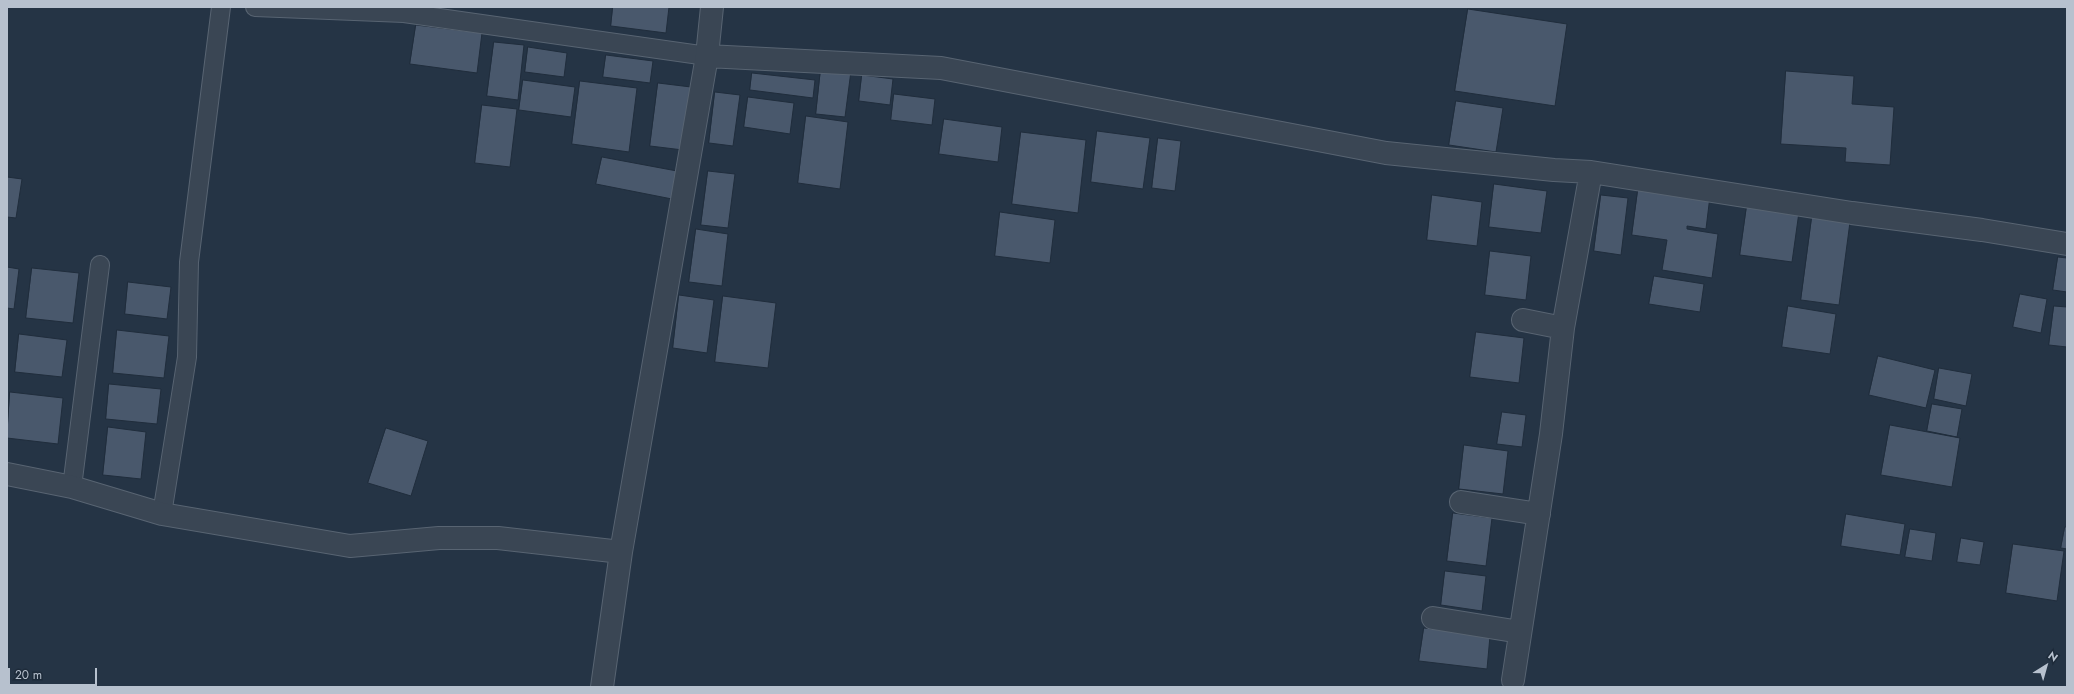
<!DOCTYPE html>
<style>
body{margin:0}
#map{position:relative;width:2074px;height:694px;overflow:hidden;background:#253445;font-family:Jost,sans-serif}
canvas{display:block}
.frame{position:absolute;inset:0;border:8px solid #b7c1ce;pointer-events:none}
.north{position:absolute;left:2026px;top:646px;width:40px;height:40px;-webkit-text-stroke:3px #1e2b3a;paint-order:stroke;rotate:37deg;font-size:11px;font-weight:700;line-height:16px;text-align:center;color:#b7c1ce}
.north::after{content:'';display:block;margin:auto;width:14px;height:18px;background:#b7c1ce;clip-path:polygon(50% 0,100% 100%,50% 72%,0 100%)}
.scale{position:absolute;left:8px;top:668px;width:89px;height:18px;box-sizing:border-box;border:2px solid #b7c1ce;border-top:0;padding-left:5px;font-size:12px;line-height:14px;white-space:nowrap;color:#b7c1ce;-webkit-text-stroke:3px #1e2b3a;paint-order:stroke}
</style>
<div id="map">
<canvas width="2074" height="694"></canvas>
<div class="frame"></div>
<div class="north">N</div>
<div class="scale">20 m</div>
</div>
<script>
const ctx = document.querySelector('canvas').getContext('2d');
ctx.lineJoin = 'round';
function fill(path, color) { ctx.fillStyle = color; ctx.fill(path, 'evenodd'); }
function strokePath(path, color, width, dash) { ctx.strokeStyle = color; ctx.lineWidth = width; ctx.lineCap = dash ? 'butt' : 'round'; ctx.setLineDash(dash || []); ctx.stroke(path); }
const building = new Path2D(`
 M613 7H669L666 33 611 26Z
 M1468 9 1567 24 1555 106 1455 91Z
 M416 25 482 33 477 73 410 64Z
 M494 42 524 45 518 100 487 96Z
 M528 47 567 53 564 77 525 72Z
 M606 55 653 61 650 83 603 77Z
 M821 68 851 71 845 117 816 114Z
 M1786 71 1854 76 1852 104 1894 107 1890 165 1845 162 1846 148 1781 144Z
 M752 73 815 80 813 98 750 90Z
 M862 75 893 79 890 105 859 101Z
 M523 80 575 87 571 117 519 110Z
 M580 81 637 88 629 152 572 144Z
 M658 83 691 87 683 150 650 146Z
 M715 92 740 95 733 146 709 143Z
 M894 94 935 99 932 125 891 120Z
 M748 97 794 103 790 134 744 127Z
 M1456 101 1503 108 1496 152 1449 145Z
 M482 105 517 109 510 167 475 163Z
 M806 116 848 122 840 189 798 183Z
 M944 119 1002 127 998 162 939 154Z
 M1097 131 1150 138 1143 189 1091 182Z
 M1021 132 1086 140 1078 213 1012 204Z
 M1158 138 1181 141 1175 191 1152 188Z
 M602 157 677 171 672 199 596 184Z
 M708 171 735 174 728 228 701 225Z
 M7 177 22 179 16 218 7 217Z
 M1494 184 1547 191 1541 233 1489 227Z
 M1638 190 1710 196 1706 229 1687 226V229L1718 234 1712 278 1662 270 1667 240 1632 235Z
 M1432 195 1482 202 1477 246 1427 240Z
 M1601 195 1628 198 1621 255 1594 251Z
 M1747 205 1799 212 1792 262 1740 255Z
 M1000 212 1055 220 1050 263 995 256Z
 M1812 217 1850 222 1839 305 1801 300Z
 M696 229 728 234 722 286 689 282Z
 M1490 251 1531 256 1526 300 1485 295Z
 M2058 257 2067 258V292L2053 290Z
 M7 267 19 269 14 309 7 308Z
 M32 268 79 273 73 323 26 318Z
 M1654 276 1704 284 1700 312 1649 304Z
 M128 282 171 287 167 319 125 314Z
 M2020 294 2047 299 2041 333 2013 327Z
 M679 295 714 300 707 353 673 348Z
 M723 296 776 303 768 368 715 362Z
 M1788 306 1836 314 1830 354 1782 347Z
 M2054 306 2067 307V347L2049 345Z
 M117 330 169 336 164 378 113 373Z
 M1476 332 1524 338 1519 383 1470 377Z
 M19 334 67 340 62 377 15 372Z
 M1878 356 1935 370 1926 408 1869 395Z
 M1939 368 1972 374 1966 406 1934 399Z
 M109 384 161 389 157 424 106 419Z
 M10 392 63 398 58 444 7 438Z
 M1932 404 1962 409 1957 437 1927 431Z
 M1502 412 1526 415 1522 447 1497 444Z
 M1890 425 1960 438 1952 487 1881 475Z
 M108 427 146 432 141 479 103 475Z
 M386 428 428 441 411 496 368 483Z
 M1464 445 1508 451 1503 494 1459 489Z
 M1453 513 1492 518 1486 566 1447 561Z
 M1846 514 1905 524 1900 555 1841 546Z
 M2065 527H2067V549L2061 548Z
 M1910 529 1936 533 1932 561 1905 557Z
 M1961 538 1984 542 1980 565 1957 562Z
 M2013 544 2064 551 2057 601 2006 593Z
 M1445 571 1486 576 1482 611 1441 605Z
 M1424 628 1490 636 1487 669 1419 661Z`);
fill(building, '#49586c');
strokePath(building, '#202d3c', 1);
const service = new Path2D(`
 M255 7 404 13 707 56
 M72 487 100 265
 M162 514 187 357 189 262 221 7`);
const minor = new Path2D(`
 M707 56 941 68 1386 153 1554 170 1591 172 1852 213 1982 230 2067 244
 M1523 320 1563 328
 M7 474 72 487 162 514 350 546 439 538H498L621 552
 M1461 502 1539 514
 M1433 618 1520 632
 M1513 680 1551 434 1563 328 1591 172
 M602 687 621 552 707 56 712 7`);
strokePath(service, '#586472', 20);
strokePath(minor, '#586472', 24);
strokePath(service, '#3a4654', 18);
strokePath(minor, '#3a4654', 22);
</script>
